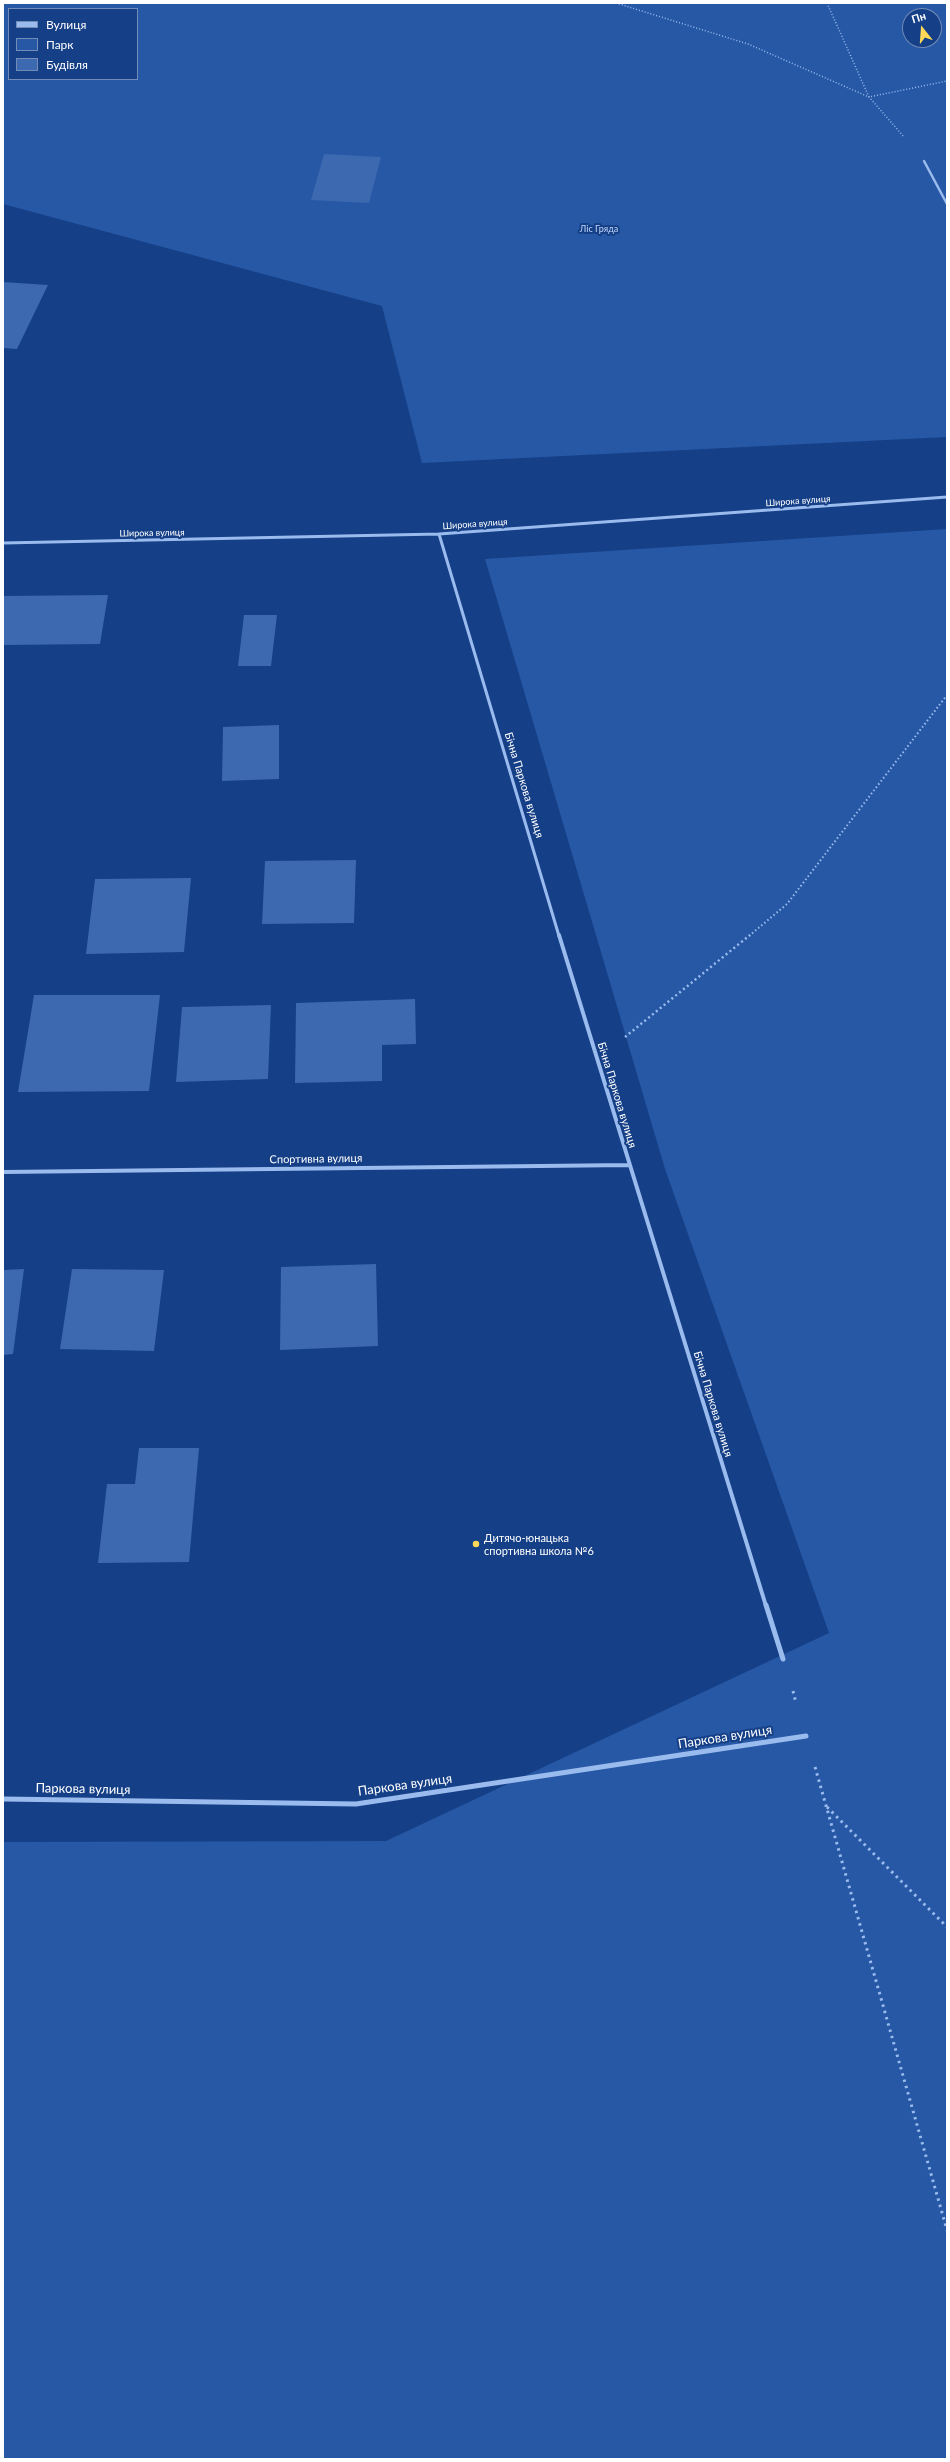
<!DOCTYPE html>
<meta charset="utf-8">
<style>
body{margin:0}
#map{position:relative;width:950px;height:2462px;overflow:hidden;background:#153f86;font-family:Lato,sans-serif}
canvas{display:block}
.frame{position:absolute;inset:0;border:4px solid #fff;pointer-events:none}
.legend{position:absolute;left:8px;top:8px;width:130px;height:72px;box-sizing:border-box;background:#153f86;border:1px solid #738cb6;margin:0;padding:5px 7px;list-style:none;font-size:12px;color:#fff}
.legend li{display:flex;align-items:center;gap:8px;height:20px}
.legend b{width:20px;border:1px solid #738cb6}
.north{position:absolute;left:902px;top:8px;width:40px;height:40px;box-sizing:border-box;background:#153f86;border:1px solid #738cb6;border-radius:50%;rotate:343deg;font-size:11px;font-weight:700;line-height:16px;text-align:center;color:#fff}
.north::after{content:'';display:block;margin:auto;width:14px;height:18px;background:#ffd957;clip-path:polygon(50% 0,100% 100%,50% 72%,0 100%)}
</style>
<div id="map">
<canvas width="950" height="2462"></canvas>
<div class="frame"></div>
<ul class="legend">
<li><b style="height:5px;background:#9abbee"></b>Вулиця</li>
<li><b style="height:11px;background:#2758a5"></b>Парк</li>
<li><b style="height:11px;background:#3d69b0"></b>Будівля</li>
</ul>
<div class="north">Пн</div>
</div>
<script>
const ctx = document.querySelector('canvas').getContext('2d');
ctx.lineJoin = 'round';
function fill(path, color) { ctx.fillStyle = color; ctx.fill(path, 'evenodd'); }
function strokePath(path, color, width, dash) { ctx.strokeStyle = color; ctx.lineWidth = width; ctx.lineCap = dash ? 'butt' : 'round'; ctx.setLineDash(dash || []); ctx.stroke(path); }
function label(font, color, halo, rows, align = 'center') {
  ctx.font = font + ' Lato,sans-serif'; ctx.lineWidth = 4; ctx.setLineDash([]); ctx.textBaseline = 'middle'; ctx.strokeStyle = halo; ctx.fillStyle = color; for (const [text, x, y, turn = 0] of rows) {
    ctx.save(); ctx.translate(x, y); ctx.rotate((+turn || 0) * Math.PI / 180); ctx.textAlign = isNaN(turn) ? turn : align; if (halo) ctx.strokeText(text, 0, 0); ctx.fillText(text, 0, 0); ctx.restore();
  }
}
fill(new Path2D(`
 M3 3H947V437L422 463 382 306 3 204ZM9 9H137V79H9ZM910 16H934V40H910Z
 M947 529V2459H3V1842L386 1841 829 1633 665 1169 485 559Z`), '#2758a5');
fill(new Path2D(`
 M324 154 381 157 369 203 311 200Z
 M3 282 48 285 17 349 3 348Z
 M108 595 100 644 3 645V596Z
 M244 615H277L271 666H238Z
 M279 725V779L222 781 223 727Z
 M356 860 354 923 262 924 265 861Z
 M191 878 184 952 86 954 95 879Z
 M34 995H160L149 1091 18 1092Z
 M415 999 416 1044 382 1045V1081L295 1083 296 1003Z
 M271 1005 268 1079 176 1082 182 1007Z
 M376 1264 378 1346 280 1350 281 1267Z
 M24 1269 13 1354 3 1355V1270Z
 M72 1269 164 1270 154 1351 60 1349Z
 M139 1448H199L189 1562 98 1563 107 1484H135Z`), '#3d69b0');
strokePath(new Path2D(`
 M616 3 748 44 869 97 904 137
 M827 3 869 97 947 81`), '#9abbee', 1.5, [1, 2]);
strokePath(new Path2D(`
 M749 936 787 904 947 695`), '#9abbee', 2, [1.5, 2.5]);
strokePath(new Path2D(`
 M625 1037 750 935`), '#9abbee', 2.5, [2, 3]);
strokePath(new Path2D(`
 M793 1691 796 1703
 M815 1767 947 2230
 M827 1807 947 1927`), '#9abbee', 3, [2.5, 4]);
strokePath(new Path2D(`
 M924 161 947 204`), '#9abbee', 2.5);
strokePath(new Path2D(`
 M439 534 559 936
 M3 543 439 534 947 497`), '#9abbee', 3);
strokePath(new Path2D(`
 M559 935 766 1606
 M3 1172 629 1165`), '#9abbee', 4);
strokePath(new Path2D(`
 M766 1605 783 1659
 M3 1799 356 1804 806 1736`), '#9abbee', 5);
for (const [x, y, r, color] of [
 [476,1544,4,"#ffd957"]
]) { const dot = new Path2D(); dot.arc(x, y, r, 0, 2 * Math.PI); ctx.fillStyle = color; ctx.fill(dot); strokePath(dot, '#153f86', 1.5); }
label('9px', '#c0d7fb', '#153f86', [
 ["Ліс Гряда",599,229]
]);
label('9px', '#fff', '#153f86', [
 ["Широка вулиця",798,501,-4],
 ["Широка вулиця",475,524,-4],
 ["Широка вулиця",152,533,-1]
]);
label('11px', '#fff', '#153f86', [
 ["Бічна Паркова вулиця",524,785,73],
 ["Бічна Паркова вулиця",617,1095,73],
 ["Спортивна вулиця",316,1159,-1],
 ["Бічна Паркова вулиця",713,1404,73]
]);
label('11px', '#fff', '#153f86', [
 ["Дитячо-юнацька",484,1538],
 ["спортивна школа №6",484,1551]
], 'left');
label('13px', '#fff', '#153f86', [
 ["Паркова вулиця",725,1737,-9],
 ["Паркова вулиця",405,1785,-8],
 ["Паркова вулиця",83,1789,1]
]);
</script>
